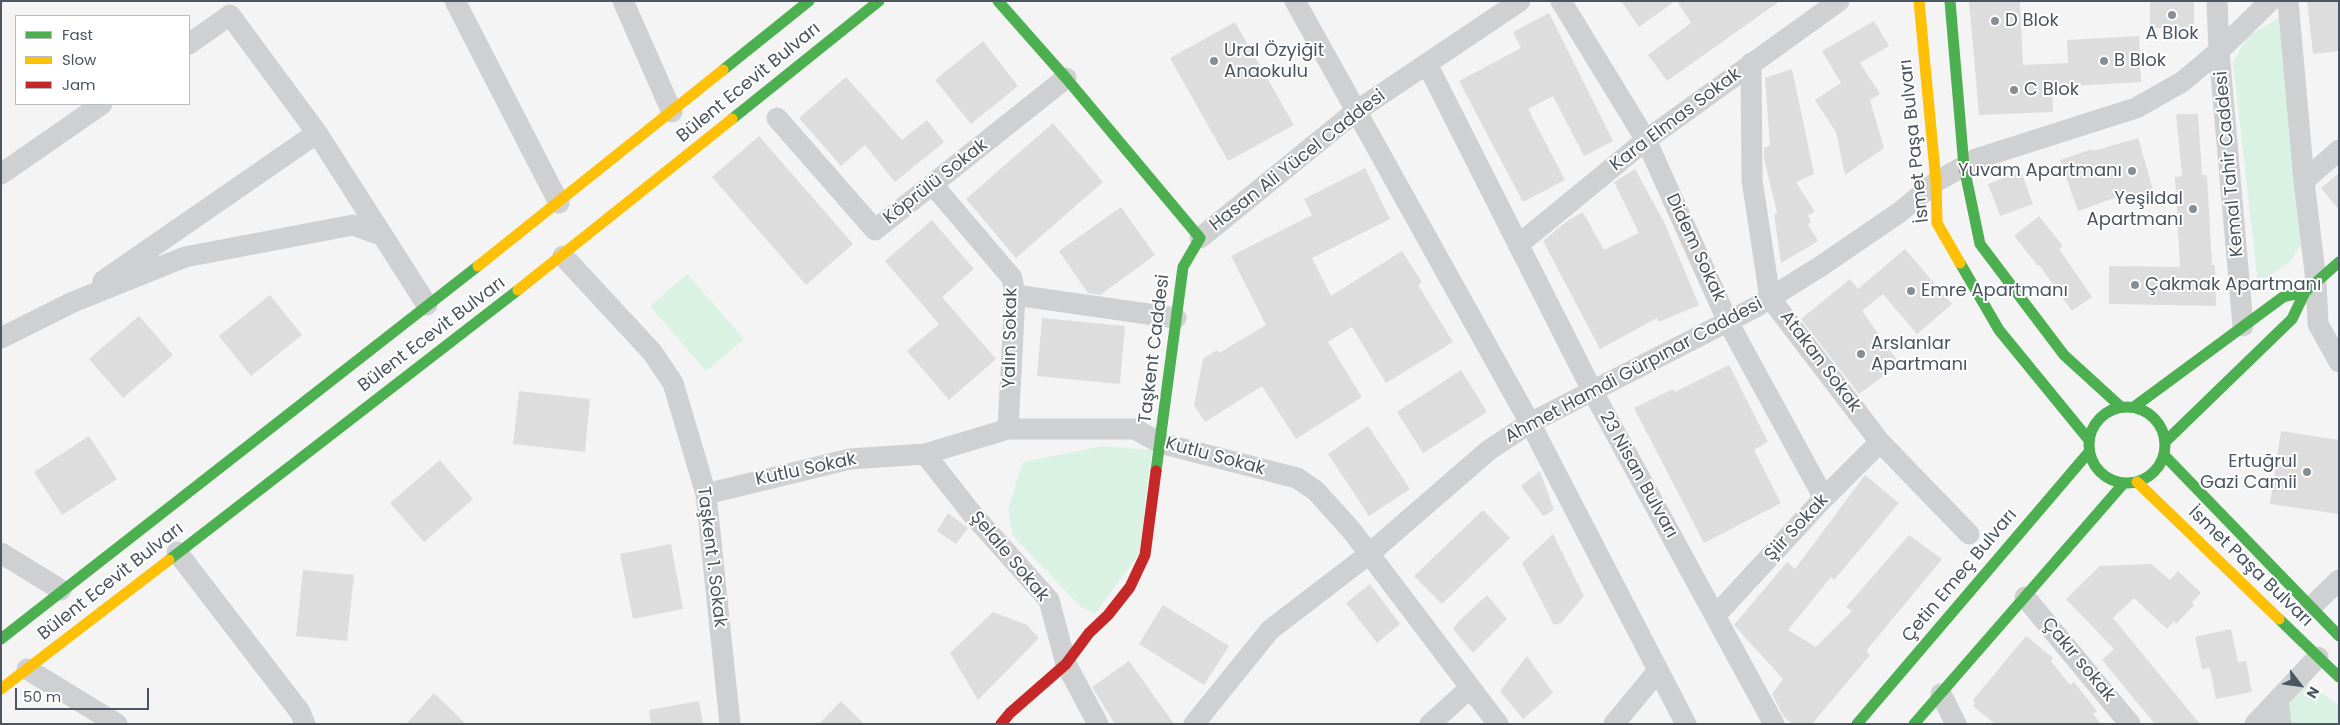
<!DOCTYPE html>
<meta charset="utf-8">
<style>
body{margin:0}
#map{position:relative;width:2340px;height:725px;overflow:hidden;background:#f4f4f4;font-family:Poppins,sans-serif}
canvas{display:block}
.frame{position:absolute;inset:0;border:2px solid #4a5661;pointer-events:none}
.legend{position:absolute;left:15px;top:15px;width:175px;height:90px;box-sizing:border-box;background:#fff;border:1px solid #b7bbc0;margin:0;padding:6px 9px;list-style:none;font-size:15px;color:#4a5661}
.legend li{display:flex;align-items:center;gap:10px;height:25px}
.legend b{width:25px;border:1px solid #b7bbc0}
.north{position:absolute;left:2275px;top:660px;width:50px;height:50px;-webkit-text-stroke:4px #fff;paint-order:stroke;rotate:120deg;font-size:14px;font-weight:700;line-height:20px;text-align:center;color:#4a5661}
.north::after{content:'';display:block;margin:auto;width:18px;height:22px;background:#4a5661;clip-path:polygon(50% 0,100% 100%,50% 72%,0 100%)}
.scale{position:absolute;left:15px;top:688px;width:134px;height:22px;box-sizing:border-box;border:2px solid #4a5661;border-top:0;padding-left:6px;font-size:15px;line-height:18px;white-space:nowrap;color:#4a5661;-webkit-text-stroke:4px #fff;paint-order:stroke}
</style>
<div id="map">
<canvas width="2340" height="725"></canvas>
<div class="frame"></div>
<ul class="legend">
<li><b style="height:6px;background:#4caf50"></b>Fast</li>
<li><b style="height:6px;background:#ffc107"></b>Slow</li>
<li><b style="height:6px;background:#c62828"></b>Jam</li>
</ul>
<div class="north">N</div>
<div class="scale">50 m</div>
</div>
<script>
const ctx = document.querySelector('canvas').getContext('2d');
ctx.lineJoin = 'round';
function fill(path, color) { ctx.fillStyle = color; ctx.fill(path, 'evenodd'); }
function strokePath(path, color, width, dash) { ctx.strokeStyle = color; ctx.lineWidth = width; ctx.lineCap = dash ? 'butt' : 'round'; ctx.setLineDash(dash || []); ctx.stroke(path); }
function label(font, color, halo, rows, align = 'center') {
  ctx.font = font + ' Poppins,sans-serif'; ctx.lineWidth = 4; ctx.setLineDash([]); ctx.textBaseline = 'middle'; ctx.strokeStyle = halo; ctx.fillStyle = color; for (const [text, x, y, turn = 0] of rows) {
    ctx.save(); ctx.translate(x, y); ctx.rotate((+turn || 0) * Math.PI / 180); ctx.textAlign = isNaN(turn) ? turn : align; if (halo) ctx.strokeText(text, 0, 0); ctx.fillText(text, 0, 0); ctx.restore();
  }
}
fill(new Path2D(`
 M2280 17 2301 244 2290 262 2258 283 2233 63 2247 37Z
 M687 274 744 339 706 371 650 306Z
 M1103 446 1152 450 1139 554 1095 614 1081 607 1013 536 1008 509 1023 462Z
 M2308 682 2339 706V724H2290L2287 698Z`), '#d9f2e3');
fill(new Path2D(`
 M1621 1H1675L1639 27Z
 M1677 1H1780L1667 81 1648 55 1691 23Z
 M1969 1H2020L2023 65 2068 63 2067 40 2139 36 2141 82 2052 87 2053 112 1979 115Z
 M2150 1H2194V28H2150Z
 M2307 1H2339V51L2313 54Z
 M1549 13 1613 141 1584 156 1553 96 1528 109 1565 180 1523 202 1459 81 1521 48 1513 32Z
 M1874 21 1889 46 1860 63 1880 94 1870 100 1884 148 1845 175 1836 132 1815 100 1841 83 1822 51Z
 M1235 22 1294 125 1228 161 1170 58Z
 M983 41 1018 86 971 124 935 80Z
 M1792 69 1814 174 1796 182 1815 212 1808 215 1811 222 1808 224 1818 241 1781 263 1774 214 1777 213 1764 158V148L1770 145 1765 78Z
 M846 77 902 140 927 120 944 142 895 182 865 145 841 166 799 118Z
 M2176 114H2198L2202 175H2207L2212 265H2215L2216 306 2109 304V266L2179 267 2180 265 2175 177 2182 176Z
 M1053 123 1103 182 1016 258 966 199Z
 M759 136 853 244 806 285 712 177Z
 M2138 138 2155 197 2126 205 2123 195 2078 211 2060 160 2092 149 2093 151Z
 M1365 168 1390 219 1312 258 1331 296 1402 251 1422 282 1418 285 1453 342 1386 383 1352 327 1328 342 1362 397 1296 439 1262 386 1205 422 1194 405 1203 359 1217 350 1219 353 1266 325 1231 256 1312 215 1304 199Z
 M1635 169 1664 222 1699 305 1659 322 1657 318 1600 349 1543 241 1567 221 1583 212 1604 250 1639 233 1614 182Z
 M2021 171 2033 204 2000 216 1988 184Z
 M2339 173V210L2321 188Z
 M1121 207 1155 255 1100 295 1088 293 1059 251Z
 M2039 216 2063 246 2059 249 2092 297 2072 311 2039 265 2038 266 2014 236Z
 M932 220 974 269 942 297 996 359 949 400 907 351 939 324 885 261Z
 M1905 249 1952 304 1917 334 1883 294 1862 311 1900 364 1859 394 1801 319 1850 279 1858 289Z
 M270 295 302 335 251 376 219 336Z
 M139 316 173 355 123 398 89 359Z
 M1042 318 1125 326 1120 384 1037 376Z
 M1729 365 1768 442 1754 450 1781 503 1704 543 1634 408 1673 389 1675 392Z
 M1461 370 1487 412 1423 453 1397 412Z
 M519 391 590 399 585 452 513 444Z
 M1368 426 1410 489 1369 516 1328 454Z
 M2281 431 2339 440V514L2270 504Z
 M89 436 117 479 62 515 34 472Z
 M440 460 473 499 424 542 390 503Z
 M1540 471 1554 510 1543 516 1521 486Z
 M1865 475 1899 503 1834 580 1831 577 1788 630 1816 647 1852 611 1846 607 1909 535 1942 559 1866 651 1870 655 1812 724H1793L1784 717 1772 694 1783 679 1734 625 1787 562 1795 569Z
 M1483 510 1510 538 1442 604 1414 576Z
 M948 513 968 528 956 544 937 531Z
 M1553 534 1584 596 1561 623 1554 625 1522 563Z
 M671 544 683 609 633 619 620 554Z
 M2151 564 2170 580 2178 571 2201 593 2192 602 2194 605 2176 624 2174 621 2167 629 2134 598 2113 618 2200 724H2155L2102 660 2114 649 2066 599 2100 566Z
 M303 570 354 575 347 641 296 636Z
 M1370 584 1400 624 1377 643 1346 603Z
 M1487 595 1507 619 1473 653 1453 629 1459 621Z
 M1163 605 1229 646 1204 685 1139 644Z
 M993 612 1027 625 1039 638 978 700 950 653Z
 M2231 629 2238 662 2246 661 2252 692 2216 699 2210 668 2202 669 2195 637Z
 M2026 636 2053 658 2051 661 2070 685 2074 682 2097 711 2093 714 2101 724H1995L1973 706 1975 703 1973 700Z
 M1527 656 1553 693 1523 719 1500 691Z
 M1129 661 1174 724H1115L1092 687Z
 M434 693 466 724H406Z
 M699 701 703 724H651L649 710Z
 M841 701 864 724H819Z`), '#ddddde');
strokePath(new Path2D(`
 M455 1 559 203
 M623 1 672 112
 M1295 1 1530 423 1686 724
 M1561 1 1646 140 1728 322 1824 498
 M2217 1 2219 51 2243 326
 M2288 1 2304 181 2316 281 2318 324 2339 362
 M189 44 230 15 317 133 383 236
 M1751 63 1752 180 1770 298 1880 442 1969 534
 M1427 64 1593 392 1774 724
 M777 118 875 230 1066 78
 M1 174 102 104
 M2304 181 2339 150
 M933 185 1012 278 1015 295 1008 429
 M1200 238 1355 112 1520 1
 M1518 245 1646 140 1839 1
 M563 256 652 352 673 383 706 494 730 724
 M103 281 317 133
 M1015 295 1176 318
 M1 338 73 302 185 257 353 225 383 236 427 305
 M925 454 973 515 1049 600 1066 664 1098 724
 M706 494 850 459 925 454 1008 429H1135L1160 443 1297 478 1316 491 1352 531 1498 724
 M177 552 300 712 305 724
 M1 553 61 590
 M2025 597 2130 724
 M2310 608 2339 580
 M1715 616 1824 498 1880 442
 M27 669 117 724
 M1941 694 1956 724
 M2278 699 2281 724
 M1194 724 1270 630 1369 554 1489 450 1530 423 1754 308 1821 266 1900 212 1936 182 1976 159 2136 108 2182 82 2219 51 2270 1
 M1430 724 1470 688
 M1614 724 1657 672
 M2255 724 2318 657`), '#ced0d2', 21);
strokePath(new Path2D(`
 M998 1 1066 78 1200 238 1183 267 1156 471
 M1950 1 1964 167 1980 244 2064 355 2121 407
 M723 70 809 1
 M732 119 879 1
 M1960 263 1999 330 2089 440
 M2134 407 2283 297 2305 292
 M2089 445a38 38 0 1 1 76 0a38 38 0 1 1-76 0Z
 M2165 442 2292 319 2305 292 2339 262
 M2164 455 2339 636
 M169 560 518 290
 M2279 619 2339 677
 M1 639 478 266
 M1857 724 2089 452
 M1914 724 2124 483`), '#4caf50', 11);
strokePath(new Path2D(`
 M1919 1 1936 182 1937 223 1960 263
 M478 266 723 70
 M518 290 732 119
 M2137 482 2279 619
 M1 689 169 560`), '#ffc107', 11);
strokePath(new Path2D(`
 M1001 724 1010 713 1066 664 1089 633 1108 615 1130 587 1145 555 1156 471`), '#c62828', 11);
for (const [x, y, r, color] of [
 [2172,15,5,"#868d94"],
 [1995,21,5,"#868d94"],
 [1214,61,5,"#868d94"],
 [2104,61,5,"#868d94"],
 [2014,90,5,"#868d94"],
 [2132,171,5,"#868d94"],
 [2193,209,5,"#868d94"],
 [2135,285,5,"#868d94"],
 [1911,291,5,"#868d94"],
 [1861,354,5,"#868d94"],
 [2307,472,5,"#868d94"]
]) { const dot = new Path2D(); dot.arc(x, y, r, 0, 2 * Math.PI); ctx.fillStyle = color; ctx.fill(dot); strokePath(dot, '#fff', 2); }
label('18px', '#4a5661', '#fff', [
 ["D Blok",2005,21],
 ["A Blok",2172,34,"center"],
 ["Ural Özyiğit",1224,51],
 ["Anaokulu",1224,72],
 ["B Blok",2114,61],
 ["C Blok",2024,90],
 ["Yuvam Apartmanı",2122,171,"right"],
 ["Yeşildal",2183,199,"right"],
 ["Apartmanı",2183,220,"right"],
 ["Çakmak Apartmanı",2145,285],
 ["Emre Apartmanı",1921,291],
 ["Arslanlar",1871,344],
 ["Apartmanı",1871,365],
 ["Ertuğrul",2297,462,"right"],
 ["Gazi Camii",2297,483,"right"]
], 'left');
label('18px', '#4a5661', '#fff', [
 ["Bülent Ecevit Bulvarı",749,83,-39],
 ["Kara Elmas Sokak",1676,120,-37],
 ["İsmet Paşa Bulvarı",1915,141,-96],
 ["Hasan Ali Yücel Caddesi",1298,161,-38],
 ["Kemal Tahir Caddesi",2230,164,-95],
 ["Köprülü Sokak",936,182,-38],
 ["Didem Sokak",1695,248,65],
 ["Bülent Ecevit Bulvarı",432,335,-37],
 ["Yalın Sokak",1011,338,-89],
 ["Taşkent Caddesi",1155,349,-83],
 ["Atakan Sokak",1820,362,53],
 ["Ahmet Hamdi Gürpınar Caddesi",1634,371,-28],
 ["Kutlu Sokak",1215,457,15],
 ["Kutlu Sokak",806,470,-12],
 ["23 Nisan Bulvarı",1638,475,61],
 ["Şiir Sokak",1797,528,-47],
 ["Taşkent 1. Sokak",711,557,83],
 ["Şelale Sokak",1009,557,50],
 ["İsmet Paşa Bulvarı",2250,567,44],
 ["Çetin Emeç Bulvarı",1960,576,-50],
 ["Bülent Ecevit Bulvarı",111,582,-38],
 ["Çakır sokak",2078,660,50]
]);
</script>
